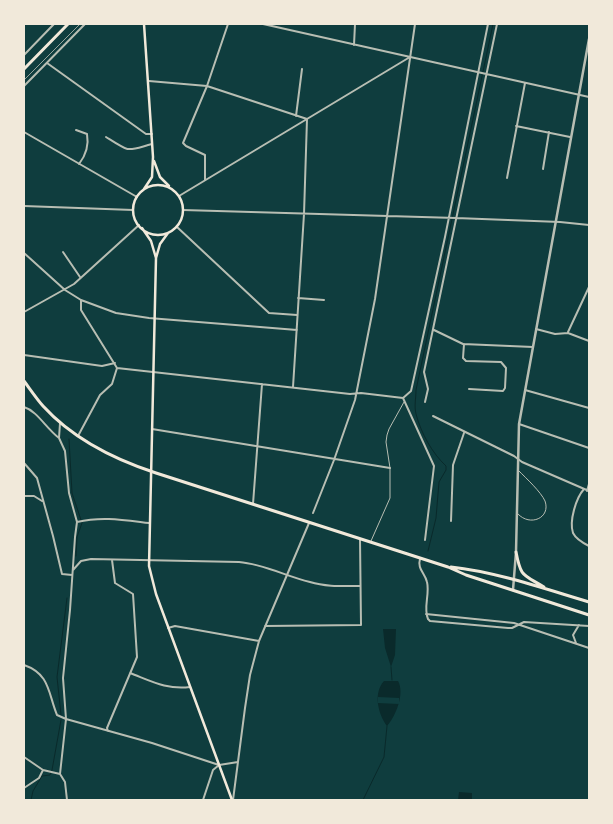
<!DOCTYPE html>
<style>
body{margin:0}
#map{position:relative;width:613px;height:824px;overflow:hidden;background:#0f3d3e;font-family:"Playfair Display",serif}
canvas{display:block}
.frame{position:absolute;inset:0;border:25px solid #f1e9da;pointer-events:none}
</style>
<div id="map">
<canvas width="613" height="824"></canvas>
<div class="frame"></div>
</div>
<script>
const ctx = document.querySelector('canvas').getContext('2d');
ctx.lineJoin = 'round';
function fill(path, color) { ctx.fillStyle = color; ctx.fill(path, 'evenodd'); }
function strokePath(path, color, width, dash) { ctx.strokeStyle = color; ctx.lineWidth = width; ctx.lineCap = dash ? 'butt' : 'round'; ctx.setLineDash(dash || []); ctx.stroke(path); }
fill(new Path2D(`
 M383 629H396L395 655 391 667 385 648Z
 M384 681H398C405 693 396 716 387 726 378 714 373 693 384 681Z
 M459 792 472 793V800H458Z`), '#0a2a2b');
fill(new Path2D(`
 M378 697 399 698V704L378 703Z`), '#0f3d3e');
strokePath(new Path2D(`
 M69 439 72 493 82 523 77 537 76 556
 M428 551 436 518 439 482 446 470V466C432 453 421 433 416 414 414 406 416 398 416 390L493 24
 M391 667 392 680
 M61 715 57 677 67 598
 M31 800 33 791 42 776 50 775 52 770 61 720
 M363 800 384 757 387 726`), '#0a2a2b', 1);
strokePath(new Path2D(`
 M518 514C530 527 551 518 545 501 541 492 526 478 519 471
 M371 541 390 498V468L386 442 387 435 389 429 404 402`), '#b8beb3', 1);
strokePath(new Path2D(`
 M263 24 589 97
 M354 45 355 24
 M24 55 54 24
 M47 63 146 134H152
 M149 81 207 86 307 119 304 214 293 387
 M24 86 85 24
 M296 116 302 69
 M516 126 570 137
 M76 130 87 134C89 145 86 155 79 164
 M24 132 137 197
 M106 137C131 153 126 151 152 144
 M543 169 549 132
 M507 178 525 83
 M205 180V155L186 146 183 143 207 86 228 24
 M179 196 410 57
 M24 206 133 210
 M183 210 456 218 560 222 589 225
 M177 227 269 313 297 315
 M63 252 80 277
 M24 253 65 290 81 300 116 313 149 318 297 330
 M298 298 324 300
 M24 312 74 284 139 225
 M536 329 555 334 568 333 589 341
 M434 330 463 344 533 347
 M568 332 589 287
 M464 344 463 358 466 361 501 362 506 368 505 388 503 391 469 389
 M24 355 102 366 115 363
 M117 368 350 394 361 393 403 398
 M525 390 589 408
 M403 398 411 391 445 237 488 24
 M403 398 434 466 425 540
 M425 402 428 389 424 372 497 24
 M24 407C37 411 46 428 59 438
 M433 416 514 456 522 462 589 491
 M60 423 59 438 65 451 69 493 77 522 75 537 70 610 63 678 66 719 60 774 65 782 67 800
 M519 424 589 448
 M152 429 390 468
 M78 436 100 395 112 384 117 368 81 310V300
 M24 463 37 478 53 536 62 574 72 575
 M584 489C576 498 569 521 573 533 576 539 583 543 589 546
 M587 491 589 484
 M24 496H34L42 501
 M253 504 262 384
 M313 513 334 460 355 400 375 299 415 24
 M451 521 453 465 464 433
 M77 522C102 516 124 520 149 523
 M420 559C417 569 425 573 427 582 430 594 423 608 428 619L430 621 508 628H512L524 622 589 626
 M73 570 81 561 91 559 239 562C264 564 285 576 310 582 326 587 343 586 360 586
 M426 614 514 623 589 648
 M265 626 361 625 360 539
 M168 628 175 626 259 641
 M576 643 573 635 579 625
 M24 665C50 674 48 693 57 715L66 719 152 743 219 765 238 762
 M130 673C151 681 167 690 190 687
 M108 731 107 728 137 657 133 594 115 583 112 560
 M24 757 43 770 60 774
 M24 788 39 778 43 770
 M203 800 213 770 219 765
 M233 800 245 708 250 675 259 641 309 523`), '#b8beb3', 2);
strokePath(new Path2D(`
 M513 590 516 552 519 424 589 39`), '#b8beb3', 2.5);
strokePath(new Path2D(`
 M144 24 153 157 152 177 144 189
 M154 161 160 177 169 186
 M133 210a25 25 0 1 1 50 0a25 25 0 1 1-50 0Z
 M142 228 151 241 156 258 149 566 156 594 232 800
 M156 258 160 244 168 233`), '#f1e9da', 2.5);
strokePath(new Path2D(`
 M24 69 68 24`), '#f1e9da', 3);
strokePath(new Path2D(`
 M24 381C30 389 36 398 43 406 73 439 113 459 156 473L448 567 466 575 589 615
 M516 552C521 578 523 574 544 587
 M451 567C497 572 545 589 589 602`), '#f1e9da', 3);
strokePath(new Path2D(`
 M24 80 80 24`), '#97a49c', 1);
</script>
